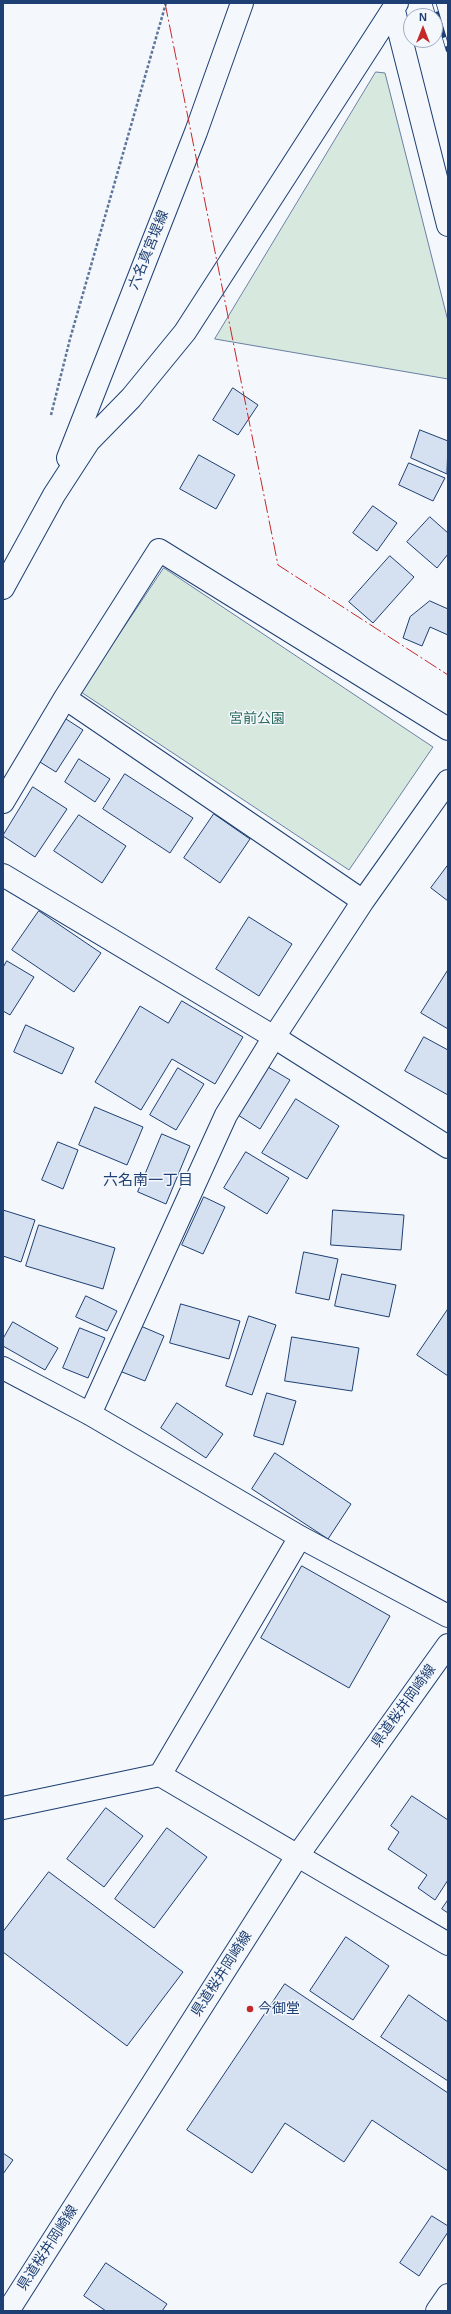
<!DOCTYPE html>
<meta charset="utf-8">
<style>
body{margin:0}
#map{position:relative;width:451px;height:2314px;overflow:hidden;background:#f4f7fb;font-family:Arial,sans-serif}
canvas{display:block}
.frame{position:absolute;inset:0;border:4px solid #1d3f73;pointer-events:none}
.north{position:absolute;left:403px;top:8px;width:40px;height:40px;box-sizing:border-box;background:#f4f7fb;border:1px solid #9eadc5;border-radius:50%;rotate:0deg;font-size:11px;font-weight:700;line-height:16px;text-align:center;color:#1d3f73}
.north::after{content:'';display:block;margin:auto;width:14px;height:18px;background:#c62828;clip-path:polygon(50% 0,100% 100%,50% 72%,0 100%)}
</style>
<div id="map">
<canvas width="451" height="2314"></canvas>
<div class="frame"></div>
<div class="north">N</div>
</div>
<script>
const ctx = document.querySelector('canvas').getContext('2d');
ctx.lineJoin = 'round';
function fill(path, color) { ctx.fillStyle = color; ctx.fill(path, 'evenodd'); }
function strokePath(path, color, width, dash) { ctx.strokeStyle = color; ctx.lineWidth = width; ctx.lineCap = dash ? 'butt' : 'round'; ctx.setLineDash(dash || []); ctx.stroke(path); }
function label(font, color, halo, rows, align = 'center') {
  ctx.font = font + ' Arial,"Noto Sans JP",sans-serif'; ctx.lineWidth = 3; ctx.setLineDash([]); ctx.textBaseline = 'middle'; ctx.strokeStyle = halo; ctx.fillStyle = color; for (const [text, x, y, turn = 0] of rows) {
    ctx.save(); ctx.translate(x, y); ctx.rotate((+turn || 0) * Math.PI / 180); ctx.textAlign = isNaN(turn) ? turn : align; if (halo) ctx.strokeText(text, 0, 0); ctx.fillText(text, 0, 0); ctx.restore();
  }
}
const green = new Path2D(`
 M376 72 385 73 448 321V379L215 339Z
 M164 568 433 747 349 870 81 692Z`);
fill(green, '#d7e8df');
strokePath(green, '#687fa3', 1);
const building = new Path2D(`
 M233 388 258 405 238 435 213 420Z
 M420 430 448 441 447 474 411 458Z
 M199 455 235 475 216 509 180 489Z
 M409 463 445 478 433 501 399 485Z
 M373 506 397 523 377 551 353 533Z
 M430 517 448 533V554L437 568 407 542Z
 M390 556 414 577 373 623 349 602Z
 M430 601 448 609V635L430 627 422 646 403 638 410 617Z
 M63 717 83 730 56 772 35 759Z
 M79 759 110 779 95 802 65 782Z
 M125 774 193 818 170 853 103 809Z
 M33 787 67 809 35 857 3 836Z
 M214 814 250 839 220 883 184 858Z
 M79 815 126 846 102 883 54 851Z
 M448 865V901L431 888Z
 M39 911 101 953 74 992 12 950Z
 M249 917 292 944 259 996 216 969Z
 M7 961 34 977 10 1015 3 1011V968Z
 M448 970V1029L421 1013Z
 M182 1001 243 1037 215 1084 172 1059 141 1110 95 1082 140 1006 168 1023Z
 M26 1025 74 1048 62 1074 14 1052Z
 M424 1037 448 1050V1095L405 1071Z
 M268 1067 290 1080 260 1129 238 1115Z
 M178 1068 204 1084 176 1130 150 1115Z
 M296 1099 339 1126 307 1179 262 1153Z
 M95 1107 143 1127 127 1165 79 1145Z
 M162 1134 190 1146 166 1204 138 1192Z
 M58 1142 78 1150 63 1189 42 1180Z
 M246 1152 289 1178 267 1214 224 1188Z
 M204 1197 225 1207 203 1254 182 1245Z
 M3 1210 35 1220 21 1262 3 1256Z
 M333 1210 404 1215 401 1250 331 1245Z
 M39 1225 115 1248 103 1289 26 1266Z
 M304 1252 338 1259 329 1300 296 1293Z
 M342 1274 396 1285 389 1317 335 1306Z
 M86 1296 117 1311 107 1331 76 1317Z
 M181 1304 240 1321 229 1359 170 1343Z
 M448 1309V1376L417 1355Z
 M249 1316 276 1325 252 1395 226 1386Z
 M13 1322 58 1348 45 1370 3 1346V1339Z
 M136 1324 164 1336 145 1381 117 1370Z
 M80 1328 105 1338 88 1378 63 1368Z
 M292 1337 359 1348 352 1391 285 1381Z
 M267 1393 296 1401 283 1445 254 1436Z
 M177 1403 223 1434 206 1458 161 1428Z
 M275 1453 351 1504 328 1539 252 1489Z
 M302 1566 390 1616 349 1688 261 1638Z
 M412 1796 448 1820V1880L435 1900 418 1888 427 1875 388 1849 399 1832 391 1826Z
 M106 1808 143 1836 104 1887 67 1859Z
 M167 1828 207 1857 154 1928 115 1899Z
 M49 1872 183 1972 127 2046 3 1952V1932Z
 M448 1900V1913L442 1909Z
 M346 1937 389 1966 353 2020 310 1991Z
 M285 1984 448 2093V2171L372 2120 344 2162 285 2123 252 2173 187 2130Z
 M409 1995 448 2022V2081L381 2037Z
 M3 2153 13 2160 3 2174Z
 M432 2216 448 2226V2232L419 2276 400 2263Z
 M106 2263 167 2304 162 2311H106L84 2296Z`);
fill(building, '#d5e0f0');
strokePath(building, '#1d3f73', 1);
const street = new Path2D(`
 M394 11 448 225
 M68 458 196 132 242 3
 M3 588 54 495 89 441 131 398 185 332 397 3
 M65 698 363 901
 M3 802 65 698 159 550 448 729
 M3 875 274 1037 448 1147
 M3 1368 90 1414 300 1537 448 1616
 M90 1414 226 1115 274 1037 363 901 448 781
 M160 1775 300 1537
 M3 1808 160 1775 448 1944
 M437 2311 448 2295`);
const secondary = new Path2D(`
 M8 2311 298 1855 448 1645`);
strokePath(street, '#1d3f73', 24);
strokePath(secondary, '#1d3f73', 24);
strokePath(new Path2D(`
 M51 415 70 339 166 3`), '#5e769c', 2.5, [3, 2]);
strokePath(street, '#f4f7fb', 22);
strokePath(secondary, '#f4f7fb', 22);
const rail = new Path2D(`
 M434 3 448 50`);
strokePath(rail, '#1d3f73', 4.5);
strokePath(rail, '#f4f7fb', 3, [9]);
strokePath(new Path2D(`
 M165 3 278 565 448 675`), '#c62828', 1, [14, 3, 2, 3]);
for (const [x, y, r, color] of [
 [250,2009,4,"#c62828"]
]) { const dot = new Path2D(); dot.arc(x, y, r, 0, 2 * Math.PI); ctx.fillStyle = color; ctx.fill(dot); strokePath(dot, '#f4f7fb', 1.5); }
label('14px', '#1d3f73', '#f4f7fb', [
 ["六名真宮堤線",149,250,-68],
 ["県道桜井岡崎線",404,1706,-54],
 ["県道桜井岡崎線",222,1974,-57],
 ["県道桜井岡崎線",48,2248,-57]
]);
label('14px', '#2c6c60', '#f4f7fb', [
 ["宮前公園",257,719]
]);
label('14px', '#1d3f73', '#f4f7fb', [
 ["今御堂",258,2009]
], 'left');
label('15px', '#1d3f73', '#f4f7fb', [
 ["六名南一丁目",148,1181]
]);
</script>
